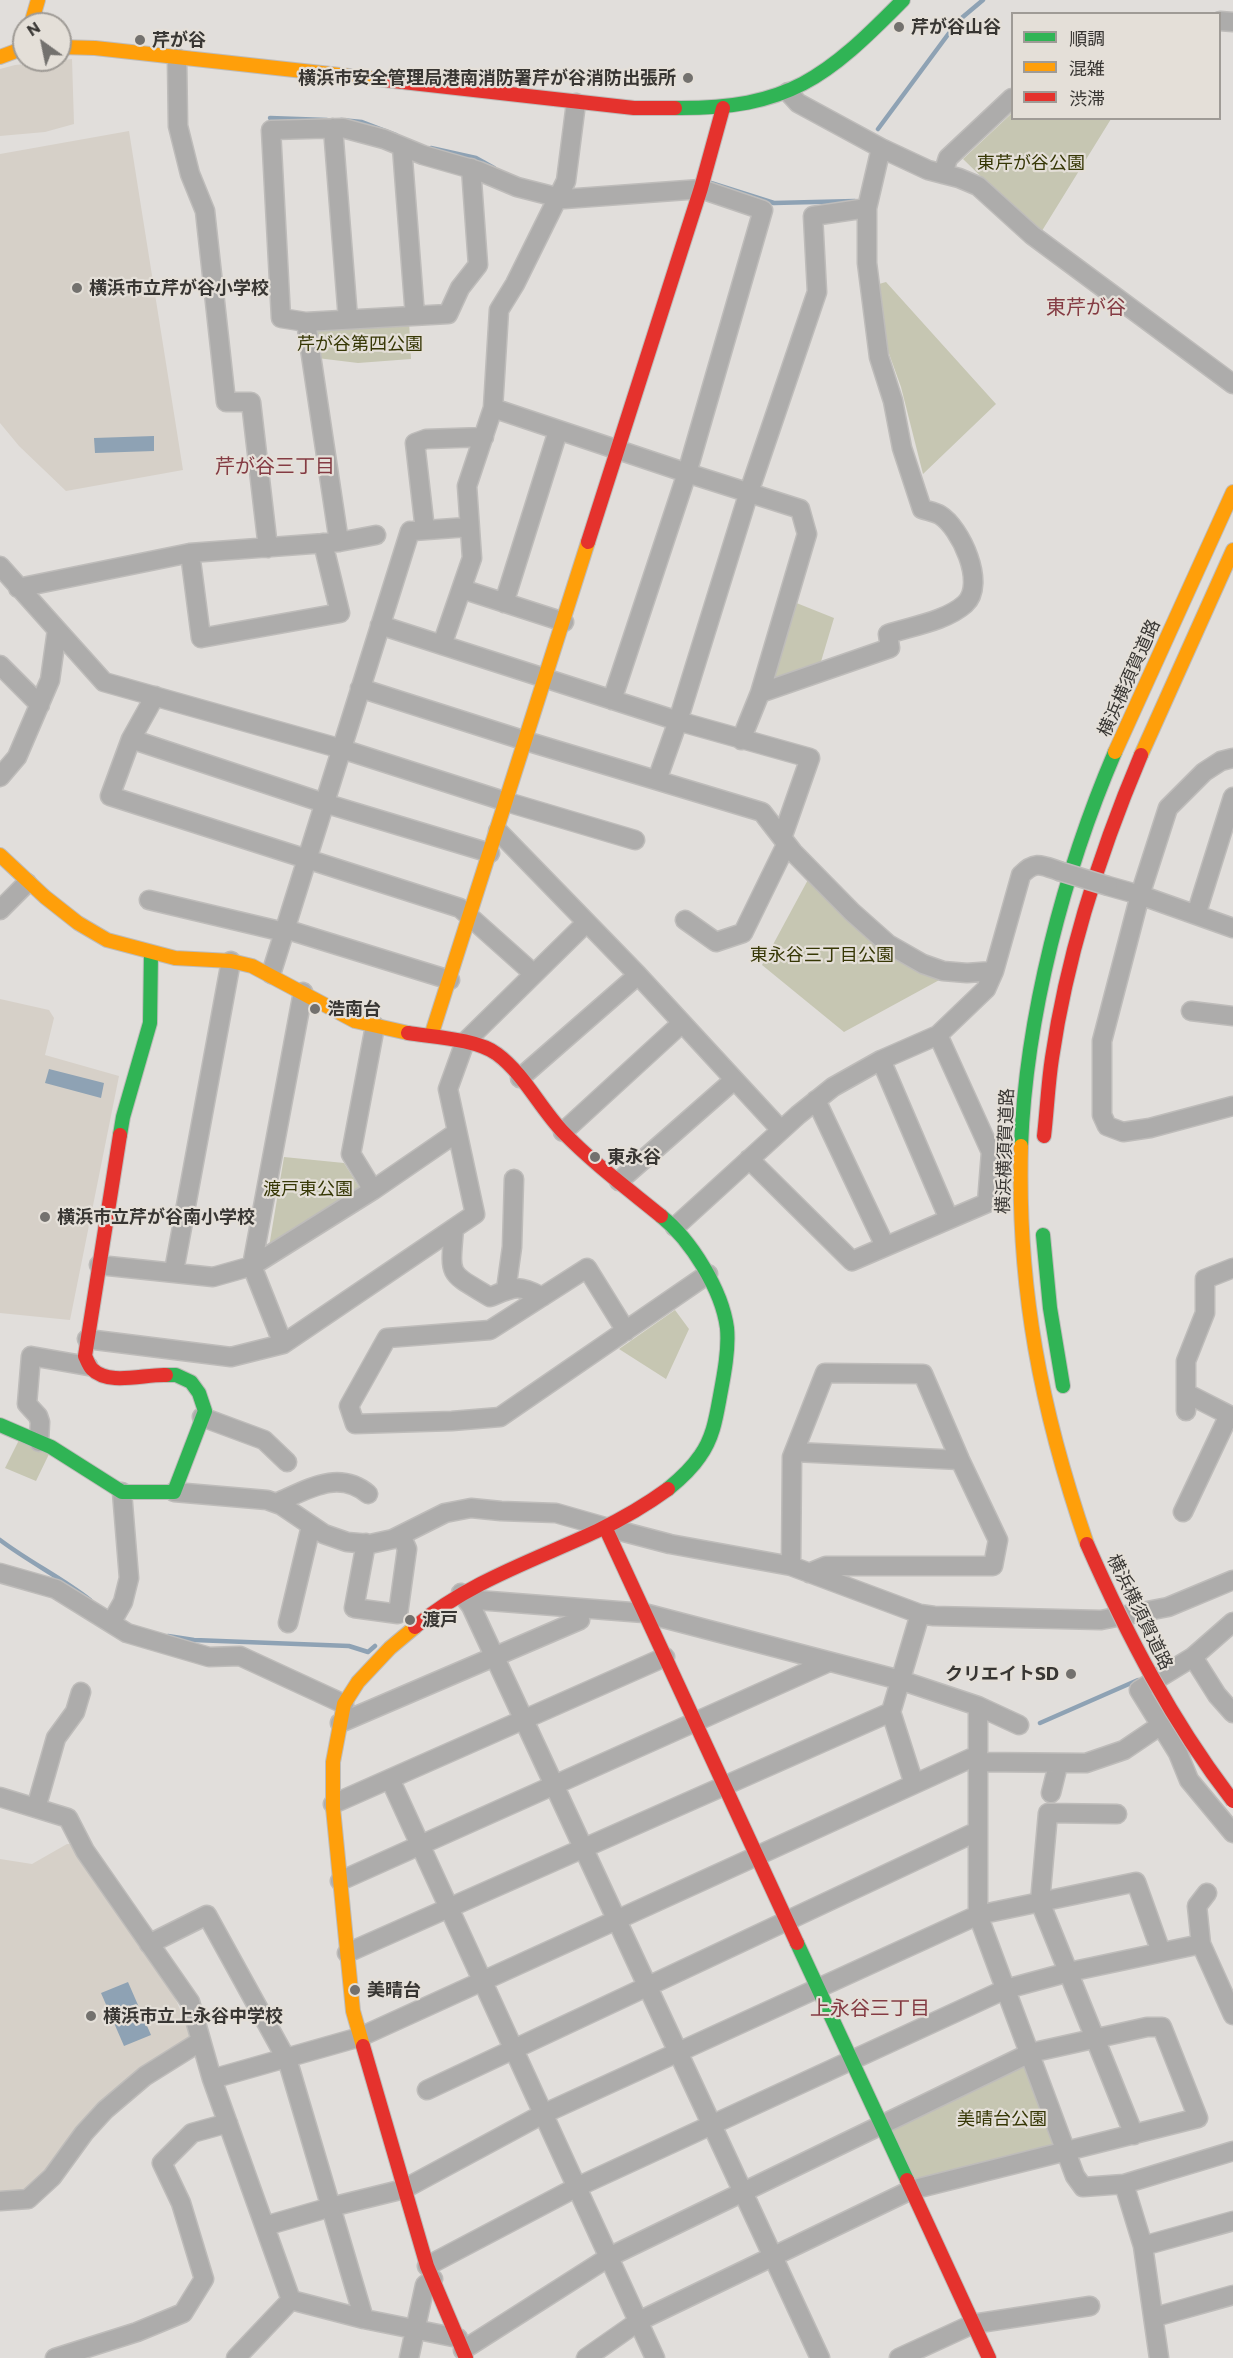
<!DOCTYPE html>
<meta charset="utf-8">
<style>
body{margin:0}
#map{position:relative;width:1233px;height:2358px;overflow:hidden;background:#e1dedb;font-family:Commissioner,"Noto Sans JP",sans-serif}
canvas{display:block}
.legend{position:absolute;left:1011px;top:12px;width:210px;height:108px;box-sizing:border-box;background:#e4dfd8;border:2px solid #9f9b96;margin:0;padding:8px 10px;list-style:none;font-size:18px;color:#383633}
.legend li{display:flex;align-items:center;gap:12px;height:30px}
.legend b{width:30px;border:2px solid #9f9b96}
.north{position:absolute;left:12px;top:12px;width:60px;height:60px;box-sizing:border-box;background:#e4dfd8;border:2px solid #9f9b96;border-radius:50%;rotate:327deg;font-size:16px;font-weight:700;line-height:24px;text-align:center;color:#383633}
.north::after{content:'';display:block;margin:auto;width:21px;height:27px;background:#73716e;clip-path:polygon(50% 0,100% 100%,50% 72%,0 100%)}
</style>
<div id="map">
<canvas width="1233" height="2358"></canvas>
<ul class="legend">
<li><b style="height:8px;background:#30b455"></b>順調</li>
<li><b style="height:8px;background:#ff9f0a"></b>混雑</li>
<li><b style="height:8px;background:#e5322d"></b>渋滞</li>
</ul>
<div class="north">N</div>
</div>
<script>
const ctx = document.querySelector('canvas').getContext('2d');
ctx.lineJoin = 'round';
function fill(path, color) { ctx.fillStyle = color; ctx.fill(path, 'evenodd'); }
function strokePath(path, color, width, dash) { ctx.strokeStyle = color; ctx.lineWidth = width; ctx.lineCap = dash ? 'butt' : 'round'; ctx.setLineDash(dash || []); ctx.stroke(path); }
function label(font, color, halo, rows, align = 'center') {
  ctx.font = font + ' Commissioner,"Noto Sans JP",sans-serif'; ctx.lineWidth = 4.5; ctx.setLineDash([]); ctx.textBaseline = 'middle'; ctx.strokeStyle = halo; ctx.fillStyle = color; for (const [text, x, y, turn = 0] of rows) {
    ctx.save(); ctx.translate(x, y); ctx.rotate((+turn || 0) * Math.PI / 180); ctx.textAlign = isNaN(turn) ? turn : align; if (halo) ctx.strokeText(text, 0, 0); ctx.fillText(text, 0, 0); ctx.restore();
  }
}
fill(new Path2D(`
 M72 59 74 124 45 132 0 136V69L15 65Z
 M129 131 183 470 66 491 19 446 0 423V154Z
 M0 999 49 1010 54 1018 45 1055 119 1076 70 1320 0 1313Z
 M67 1844H71L91 1877 173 1993 192 2038 30 2191 0 2193V1859L32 1864Z`), '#d6d0c8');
fill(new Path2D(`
 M1012 113V118L1111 119 1040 234 963 159Z
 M886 282 996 404 923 474 901 387 887 348 879 284Z
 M409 321 411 359 358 363 317 358 312 327Z
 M794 602 834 618 820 665 769 683Z
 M810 876 943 978 844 1032 762 965Z
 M284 1157 344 1163 361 1190 269 1247Z
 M675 1310 689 1329 666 1379 619 1349Z
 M20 1438 50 1452 36 1481 5 1468Z
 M1024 2063 1057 2147 915 2182 890 2127Z`), '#c6c6b2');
fill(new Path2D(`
 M154 436V451L95 453 94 438Z
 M49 1069 104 1083 101 1098 45 1083Z
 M128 1982 151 2035 124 2046 101 1993Z`), '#8ea2b4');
strokePath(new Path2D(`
 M270 118 327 120
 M341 120 362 122 396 135
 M878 129 958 21 983 0
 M431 148 476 158 494 168
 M711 183 774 203 855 201
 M0 1540C29 1562 62 1578 90 1600
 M168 1636 194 1640 349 1646 368 1652 375 1646
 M1040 1723 1138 1680`), '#8ea2b4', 4.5);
const street = new Path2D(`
 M1220 21 1233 22
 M177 58 178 126 190 174 205 211 226 402H251L268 548
 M788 92 798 103 881 148 928 170 959 178 978 186 1032 235 1233 384
 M333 128 348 319
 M402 147 415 316
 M471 168 478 265 460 288 448 314 306 322 281 318 271 130 343 128 384 139 423 155 479 171 517 187 564 199 701 189 763 210 687 473 612 700
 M943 174 948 158 1012 98
 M306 322 339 542
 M493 408 499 310 515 284 566 181 576 103
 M425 530 415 443 426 439 484 437
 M413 531 468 527
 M190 553 201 638 340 613 323 543
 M0 566 104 682 342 749 507 802 635 840
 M18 588 190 553 339 542 376 535
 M462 589 564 622
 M504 603 558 431
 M380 625 678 721 810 758 782 838
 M442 645 472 558 467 486 493 408 687 473 800 509 807 534 760 693 741 740
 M0 665 40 705
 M360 688 526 741 762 812 793 852 852 912 888 944 923 964 943 971 967 973 994 971 1021 875C1035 860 1042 865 1059 871
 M760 693 890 648 888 634C913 626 946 621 965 604 987 584 960 527 940 515 935 512 928 511 922 509L902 448 893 401 879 357 867 263V208L881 148
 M155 696 131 739 110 796 460 908 534 974
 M131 739 324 803 490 853
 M1233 758 1221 761 1204 772 1168 808 1140 895 1102 1041V1115L1107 1126 1123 1132 1150 1128 1233 1106
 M0 777 17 757 50 680 57 630
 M657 780 678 721 749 492 817 292 813 216 867 208
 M498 831 638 975 520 1078
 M1108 886 1140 895 1233 928
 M149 900 284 932
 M0 910 27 883
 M1196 915 1233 797
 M685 920 716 942 743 933 786 845
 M285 929 450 980
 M271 974 410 531
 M638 975 781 1130
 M1191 1011 1233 1016
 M881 1060 949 1219
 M816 1100 885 1246
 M563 1132 682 1023
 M749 1159 852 1261 987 1203 991 1152 938 1035
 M619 1181 734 1080
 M373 1190 351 1154 375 1026
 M675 1227 798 1115 833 1087 881 1060 938 1035 986 989 994 971
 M454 1228C450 1278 447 1271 490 1297 515 1287 518 1284 542 1297
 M99 1265 213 1277 252 1266 373 1190 456 1133
 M174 1271 231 961
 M506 1290 512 1247 514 1179
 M626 1331 587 1268 490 1330 387 1338 349 1406 355 1424 452 1421 500 1417 708 1274
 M87 1339 231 1357 283 1344 475 1214 448 1089 465 1042 586 923
 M283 1344 252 1266 303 992
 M1186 1411V1361L1205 1313V1279L1233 1268
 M202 1417 264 1440 287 1462
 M39 1442 40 1422 38 1416 27 1404 31 1356 88 1366
 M795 1452 960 1460
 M174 1492 267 1500 281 1505 324 1534 347 1542 370 1544 393 1539 445 1513 471 1508 501 1511 556 1513 605 1527 670 1544 791 1566 920 1614 934 1616 1101 1620 1168 1607 1233 1580
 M276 1503C307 1490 338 1469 368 1494
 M1183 1512 1229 1415 1186 1393
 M366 1543 354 1608 398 1614 407 1549 401 1535
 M791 1566 792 1457 825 1373 923 1374 960 1460 998 1540 993 1566H826L809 1573
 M0 1573 56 1589 127 1633 209 1657 240 1656 344 1704
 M461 1593 471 1606 820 2358
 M461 1593 477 1600 644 1613 900 1680 978 1706 1019 1725
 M1233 1622 1193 1657 1139 1690 1178 1753 1189 1780 1233 1833
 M111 1623 123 1602 129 1578 122 1492
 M288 1623 311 1526
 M1193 1657 1217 1695 1233 1713
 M978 1706V1915L1075 2176 1083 2187 1124 2184 1233 2151
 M340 1723 580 1620
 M978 1762 1086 1763 1124 1750 1161 1725
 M390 1779 655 2358
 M914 1784 891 1712 920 1614
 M1051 1793 1058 1765
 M0 1797 68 1818 85 1851 190 2002 212 2079 291 2300 236 2358
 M333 1804 665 1657
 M36 1808 56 1738 75 1712 81 1692
 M1117 1814 1048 1813 1040 1902 1134 2135
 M340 1881 829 1662
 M1207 1893 1197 1906 1201 1944 1233 2015
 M149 1944 207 1915 288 2062 364 2319
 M347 1953 891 1712
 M212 2079 360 2037 978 1755
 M427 2090 978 1831
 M1124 2184 1143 2246 1159 2358
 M0 2201 28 2199 52 2177 84 2133 105 2110 145 2076 201 2041
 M265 2226 331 2207 404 2189 543 2114 978 1915 1136 1882 1161 1952
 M1143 2246 1233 2221
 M427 2266 577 2187 1006 1989 1069 1972 1201 1944
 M291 2300 364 2319 458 2338
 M1155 2317 1233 2295
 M463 2350 609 2257 1030 2053 1147 2027H1162L1198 2118 911 2190 639 2321 586 2358
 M55 2358 137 2332 183 2313 204 2279 181 2203 162 2163 192 2133 228 2123
 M409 2358 425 2285 433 2279
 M899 2358 973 2324 1090 2306`);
const fast = new Path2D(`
 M675 108C789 109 826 78 903 0
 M120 1135 123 1117 150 1023 151 953
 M1021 1146C1026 1016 1064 871 1115 752
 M661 1216C691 1240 722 1290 727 1328 729 1349 724 1375 720 1396 716 1418 713 1438 700 1456 692 1468 679 1480 668 1489
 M1043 1235 1050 1308 1063 1386
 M0 1425 51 1447 122 1492H174L205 1411 199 1393 191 1382 176 1375H166
 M797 1943 907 2180`);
const slow = new Path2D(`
 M31 24 38 0
 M60 47 95 48 385 80
 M0 57 24 48
 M1115 752 1233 492
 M1141 755 1233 550
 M0 855 45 897 78 923 107 940 175 958 231 961 252 966 355 1021 408 1033
 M431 1036 588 542
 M1021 1146C1017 1289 1041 1410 1087 1544
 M363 2046 353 2011 333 1808V1762L344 1704 358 1682 390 1648 415 1627`);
const jam = new Path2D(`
 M385 80 634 108H675
 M588 542 701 188 723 108
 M408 1033C433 1037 477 1039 497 1054 524 1074 540 1108 563 1132 593 1163 628 1189 661 1216
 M120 1135 85 1356C87 1360 89 1366 92 1369 109 1386 144 1374 166 1375
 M1044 1136C1047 1110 1048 1084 1052 1058 1067 955 1100 852 1141 755
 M605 1527 797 1943
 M415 1627C468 1582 535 1560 597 1531 622 1519 646 1505 668 1489
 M363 2046 427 2266 466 2358
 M907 2180 989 2358`);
strokePath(street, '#bebcba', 21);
strokePath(fast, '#bebcba', 16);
strokePath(slow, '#bebcba', 16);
strokePath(jam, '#bebcba', 16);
strokePath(street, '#adacab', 18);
strokePath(fast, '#30b455', 14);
strokePath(slow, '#ff9f0a', 14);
strokePath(jam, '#e5322d', 14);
const streetBridge = new Path2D(`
 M1059 871 1108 886`);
const jamBridge = new Path2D(`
 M1087 1544C1127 1635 1172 1722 1233 1801`);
strokePath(streetBridge, '#bebcba', 21, []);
strokePath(jamBridge, '#bebcba', 16, []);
strokePath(streetBridge, '#adacab', 18);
strokePath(jamBridge, '#e5322d', 14);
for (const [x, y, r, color] of [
 [899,27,6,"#73716e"],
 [140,40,6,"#73716e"],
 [688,78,6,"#73716e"],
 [77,288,6,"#73716e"],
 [315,1009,6,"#73716e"],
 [595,1157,6,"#73716e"],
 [45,1217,6,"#73716e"],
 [410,1620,6,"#73716e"],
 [1071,1674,6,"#73716e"],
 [355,1990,6,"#73716e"],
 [91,2016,6,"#73716e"]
]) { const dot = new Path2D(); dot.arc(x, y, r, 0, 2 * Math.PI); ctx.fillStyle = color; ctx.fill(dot); strokePath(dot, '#e4dfd8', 2); }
label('bold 18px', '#383633', '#e4dfd8', [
 ["芹が谷山谷",911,27],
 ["芹が谷",152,40],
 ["横浜市安全管理局港南消防署芹が谷消防出張所",676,78,"right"],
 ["横浜市立芹が谷小学校",89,288],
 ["浩南台",327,1009],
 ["東永谷",607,1157],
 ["横浜市立芹が谷南小学校",57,1217],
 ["渡戸",422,1620],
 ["クリエイトSD",1059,1674,"right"],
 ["美晴台",367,1990],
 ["横浜市立上永谷中学校",103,2016]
], 'left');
label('18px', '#363705', '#e4dfd8', [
 ["東芹が谷公園",1031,163],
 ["芹が谷第四公園",360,344],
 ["東永谷三丁目公園",822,955],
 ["渡戸東公園",308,1189],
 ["美晴台公園",1002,2119]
]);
label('18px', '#383633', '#e4dfd8', [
 ["横浜横須賀道路",1129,678,-66],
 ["横浜横須賀道路",1005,1151,-88],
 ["横浜横須賀道路",1140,1612,64]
]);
label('20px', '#843b43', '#e4dfd8', [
 ["東芹が谷",1086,307],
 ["芹が谷三丁目",275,466],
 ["上永谷三丁目",870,2008]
]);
</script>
